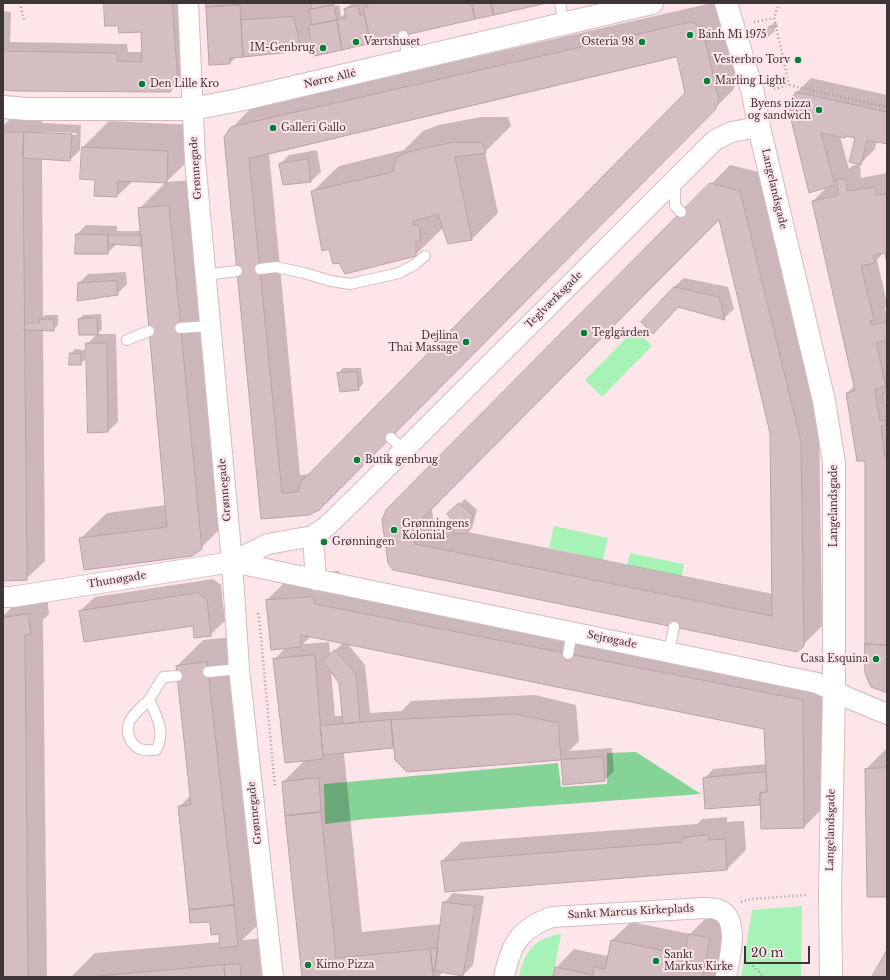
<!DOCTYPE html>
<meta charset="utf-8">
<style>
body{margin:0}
#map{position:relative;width:890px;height:980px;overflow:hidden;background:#fee5e9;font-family:"Libre Baskerville",serif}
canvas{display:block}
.frame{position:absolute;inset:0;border:4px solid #3e3536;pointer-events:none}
.scale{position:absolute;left:744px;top:946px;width:66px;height:18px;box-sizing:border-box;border:2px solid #3e3536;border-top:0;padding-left:5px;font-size:12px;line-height:14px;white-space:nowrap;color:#3e3536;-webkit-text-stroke:3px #fee5e9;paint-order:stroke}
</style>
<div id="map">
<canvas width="890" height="980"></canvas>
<div class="frame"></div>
<div class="scale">20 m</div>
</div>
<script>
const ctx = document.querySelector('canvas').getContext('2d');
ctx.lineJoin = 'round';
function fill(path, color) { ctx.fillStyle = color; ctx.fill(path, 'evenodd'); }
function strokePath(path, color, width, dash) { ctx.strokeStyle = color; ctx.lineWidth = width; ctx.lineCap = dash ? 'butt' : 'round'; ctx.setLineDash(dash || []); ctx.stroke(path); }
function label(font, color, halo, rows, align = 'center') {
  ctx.font = font + ' "Libre Baskerville",serif'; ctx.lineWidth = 4; ctx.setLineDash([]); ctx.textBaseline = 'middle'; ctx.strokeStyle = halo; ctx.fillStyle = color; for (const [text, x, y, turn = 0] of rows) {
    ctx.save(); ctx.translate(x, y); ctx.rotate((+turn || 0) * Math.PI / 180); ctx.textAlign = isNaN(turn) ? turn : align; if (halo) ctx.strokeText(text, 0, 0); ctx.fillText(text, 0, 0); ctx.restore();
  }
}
fill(new Path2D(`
 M635 329 652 346 602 397 585 380Z
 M554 526 608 538 603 560 549 548Z
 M630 553 684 564 682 576 627 565Z
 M802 906 801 977H741L752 910Z
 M561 934 553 977H519C524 951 535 938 561 934Z`), '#a7f3b7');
fill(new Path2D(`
 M636 752 701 794 366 819 325 824 324 784 558 763 561 787 607 784V753Z`), '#85d397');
fill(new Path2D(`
 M105 3H182L187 70 180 81 170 91 3 88V11L11 12 10 42 127 44 128 52H142V31L119 25Z
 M207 3H338L315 8V10L339 5V3L341 17 346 13 345 9 352 3H542L315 55 312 39 301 50 237 56 230 63Z
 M712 3 721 9 737 80 733 90 319 509 262 518 232 128 251 108ZM678 56 686 94 310 474 300 475 269 153Z
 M776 22 778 26 773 30H765Z
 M811 78 887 95V143L877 141 875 149 860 164 856 137 847 135 840 136 849 169 853 165H860L861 178 887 173V258L886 252H884L877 260 887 303V305L885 308V311H887V692L866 460 847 393 854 386 813 201 828 186 797 92ZM839 181V184L834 185Z
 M16 113 43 114 42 123 81 125 80 150 70 160 42 158 43 317 45 315H58V325L53 330H43L45 561 26 579 3 580V126ZM42 132 77 133 76 135 42 134Z
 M481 117H508L511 126 485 152 498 213 471 240 442 223V229L415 255 312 192 339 166 404 150 423 131 439 125Z
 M109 121 194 125 193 156 166 182 195 180 228 521 201 548 80 539 107 513 166 505 143 245 117 244 107 253 77 234 86 225 117 226V231H141L139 209 166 182 133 181 117 196 96 179 83 147Z
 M317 150 321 172 311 181 284 184 280 164 289 155Z
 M730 165 759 172 819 423 822 626 803 645 393 569 386 511ZM719 219 771 432 773 594 468 532 472 528 477 510 465 499 449 514 455 521 454 529 434 525 432 509Z
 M126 272 127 284 117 294 79 283 88 274Z
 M684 278 728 287 734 309 724 318 674 287Z
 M101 314 102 329 97 334H116L118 422 108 431 87 344 97 334 79 320 83 315Z
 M75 349 85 350V360L80 364 71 354Z
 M343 368H361L363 384 358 389 338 373Z
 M339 571 341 578 828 674 830 801 804 827 761 803 760 804 704 779 713 769 767 764 765 728 347 643 365 665 370 713 402 711 411 701 535 695 576 705 579 741 569 751 612 748 614 771 605 780 564 784 562 759 407 771 394 746 393 747 344 752 347 785 362 932 441 924 444 903 453 893 484 896 473 965 463 975 444 971 438 977H303L283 782 305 760 274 660 286 647 267 600 293 574ZM311 636 344 642 330 655 329 642 303 644ZM331 671 340 683 343 716H335Z
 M213 579 221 585 225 621 210 635 194 625 80 611 95 597Z
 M47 596 49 614 43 620 47 977H3V616L19 600Z
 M233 637 264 919 242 940 266 938 268 970 261 977H71L95 953 221 942 220 933 180 806 191 795 177 666 203 640Z
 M887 748V896L866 769Z
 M727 817V822L744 821 746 850 727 869 445 891 442 861 461 842 697 824 702 819Z
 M709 915 728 919 716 977H554L556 968 574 949 607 956 609 953 612 940 631 922 690 934Z`), '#0003');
const building = new Path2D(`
 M104 3H172L178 81 170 92 17 91 3 90V51L117 53 118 61 142 62 141 32 119 33 118 26H105Z
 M206 3H240V5L206 7Z
 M311 3H334V5L312 9Z
 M367 3H472L475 19 371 43 363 9 368 7Z
 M472 3H491L494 15 475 19Z
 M491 3H547L494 15Z
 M240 5 243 57 230 58V64L209 65 206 7Z
 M334 5 337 20 312 25 309 10Z
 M358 6 360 15H364L371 43 342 50 337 20 346 18 344 9Z
 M294 17 301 51 243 57 241 20Z
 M337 20 342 50 314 56 308 26Z
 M692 22 702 28 719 99 715 110 319 510 309 515 261 519 224 137 231 127ZM677 57 685 93 300 483 298 492 282 493 249 159Z
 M771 26 774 31 767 37 763 34 765 30Z
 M796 92 887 112V144L867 140 861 165 849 162 855 138 846 136 845 138 821 133 835 185 809 193 788 107Z
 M3 132H24L23 158 27 580 3 581Z
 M24 132 72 134 70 161 23 158Z
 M454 142 482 143 486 153 455 157 472 240 448 244 438 214 413 221V225H419L421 239 416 242V256L345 274 339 263 333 264 329 249 322 251 311 191 393 172 396 157 412 151Z
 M82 147 168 151 167 183 118 181 117 197 94 196 95 180 80 179Z
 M308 159 311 182 283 185 279 164Z
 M837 179H846L847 191 875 187 877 195 887 194V264L885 253 873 255 875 263 861 266 874 320 870 321 871 325 887 322V340L876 343 886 386 875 389 880 421 885 420 886 425 881 426 885 457H887V645L865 644V461H857L846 393 855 391 812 201 838 195Z
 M710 183 740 191 801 442 804 646 797 652 393 570 388 563 382 520 386 510ZM719 220 770 433 772 616 415 544 413 528Z
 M169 206 202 549 192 556 84 570 79 538 167 527 138 208Z
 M76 234 108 235V254H75Z
 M108 235H141L142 246 108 244Z
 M117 281 118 295 77 301 78 283Z
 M674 287 719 297 725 320 678 307 653 334 641 322Z
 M97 318 98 335H79L78 319Z
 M40 319H54V331L24 330 25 323H39Z
 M86 343H107L108 432 88 433Z
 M70 353 81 354V365H69Z
 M357 372 359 390 340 392 337 373Z
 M887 393V405H884L882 394Z
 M459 503 473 515 467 534 453 533 454 522 447 514Z
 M198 593 207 600 211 636 194 638 193 626 84 642 79 611Z
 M313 597 315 604 803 700 804 828 761 829 760 793 767 792 764 729 301 635V647L271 650 266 600Z
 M28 614 31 634 25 635 28 977H3V618Z
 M865 644 887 645V693L871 687 865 673Z
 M335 650 356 674 360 722 343 724 339 683 323 661Z
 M315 655 323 759 285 763 273 659Z
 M207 662 234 905 189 910 178 806 191 805 176 666Z
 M516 714 558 723 561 760 407 772 395 760 391 720Z
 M391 720 393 748 323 755 320 726Z
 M603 757 605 781 563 785 561 760Z
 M887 768V897H867L865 769Z
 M766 772 767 792 760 793V805L705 809 703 778Z
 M319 778 321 812 285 816 282 782Z
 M321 812 336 958 430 949 433 977H302L285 816Z
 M708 835 709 840 725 839 727 870 445 892 441 861 683 842 682 838Z
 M443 902 475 906 463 976 435 971Z
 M234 905 238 946 220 948 219 934 211 935 210 922 190 923 189 910Z
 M689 934 710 938 702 977H553L555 967 593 975 594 967 605 969 611 940 684 955Z
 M438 948 435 971H433L430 949Z
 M887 950V977H872Z
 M240 964 241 977H225L224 965Z
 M224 965 225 977H89Z`);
fill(building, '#d5bec1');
strokePath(building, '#b9a2a6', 1);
const service = new Path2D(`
 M560 3 564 24
 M403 36 409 60
 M675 180V206L681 212
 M260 269 276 267 304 273 331 281 350 284 399 273 414 265 425 256
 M205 275 237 271
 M180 328 210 326
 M127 340 149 331
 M391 438 404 450
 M669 652 674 627
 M568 654 572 632
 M208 672 239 669
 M149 700C142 707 132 714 129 723 125 733 131 745 140 749 145 751 151 750 156 750 166 733 157 716 149 700L163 677 177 676`);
const minor = new Path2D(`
 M188 3 195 160 232 562 239 669 273 977
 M313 536 316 580
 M232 562 817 683 851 699 887 714
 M3 597H12L232 562 268 544 313 536 327 526 361 493 715 140 731 132 759 127
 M504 977C511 944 519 929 552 917L704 908C708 908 713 908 716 909 742 915 729 960 726 977`);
const tertiary = new Path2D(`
 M726 3 753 93 759 127 824 401 834 463V691L830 894 831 977
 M3 107 28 109H192L239 100 652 3`);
strokePath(service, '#d3bbbf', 12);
strokePath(minor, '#d3bbbf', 22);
strokePath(tertiary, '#d3bbbf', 24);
strokePath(new Path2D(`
 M20 3 24 20
 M779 3 774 18 789 85
 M754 22 774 18
 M774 89 789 85 887 107
 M258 613 259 617 275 787
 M741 902 751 899 807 895
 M750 963 764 977`), '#a79598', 2.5, [1, 3]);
strokePath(service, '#fff', 10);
strokePath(minor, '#fff', 20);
strokePath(tertiary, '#fff', 22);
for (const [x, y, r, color] of [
 [690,35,4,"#00803a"],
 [356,42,4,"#00803a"],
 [642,42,4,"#00803a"],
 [323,48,4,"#00803a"],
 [798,60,4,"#00803a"],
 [707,81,4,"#00803a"],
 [142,84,4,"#00803a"],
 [819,110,4,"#00803a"],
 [273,128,4,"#00803a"],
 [584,333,4,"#00803a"],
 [466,342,4,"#00803a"],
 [357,460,4,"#00803a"],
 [394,530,4,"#00803a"],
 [324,542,4,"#00803a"],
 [876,659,4,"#00803a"],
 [656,961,4,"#00803a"],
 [308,965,4,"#00803a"]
]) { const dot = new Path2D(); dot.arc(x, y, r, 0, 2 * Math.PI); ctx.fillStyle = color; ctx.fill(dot); strokePath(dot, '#fee5e9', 1.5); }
label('10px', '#3e3536', '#fee5e9', [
 ["Bánh Mì 1975",698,35],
 ["Værtshuset",364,42],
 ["Osteria 98",634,42,"right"],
 ["IM-Genbrug",315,48,"right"],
 ["Vesterbro Torv",790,60,"right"],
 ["Marling Light",715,81],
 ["Den Lille Kro",150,84],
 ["Byens pizza",811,104,"right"],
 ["og sandwich",811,116,"right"],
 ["Galleri Gallo",281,128],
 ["Teglgården",592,333],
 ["Dejlina",458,336,"right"],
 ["Thai Massage",458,348,"right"],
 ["Butik genbrug",365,460],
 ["Grønningens",402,524],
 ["Kolonial",402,536],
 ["Grønningen",332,542],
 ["Casa Esquina",868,659,"right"],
 ["Sankt",664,955],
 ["Markus Kirke",664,967],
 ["Kimo Pizza",316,965]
], 'left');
label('10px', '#3e3536', '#fee5e9', [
 ["Nørre Allé",330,79,-13],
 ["Grønnegade",196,168,-94],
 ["Langelandsgade",774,189,77],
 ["Teglværksgade",554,300,-45],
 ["Grønnegade",225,490,-95],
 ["Langelandsgade",834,506,-90],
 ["Thunøgade",117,580,-9],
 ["Sejrøgade",612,640,12],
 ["Grønnegade",255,813,-96],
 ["Langelandsgade",831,830,-89],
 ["Sankt Marcus Kirkeplads",631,912,-3]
]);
</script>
